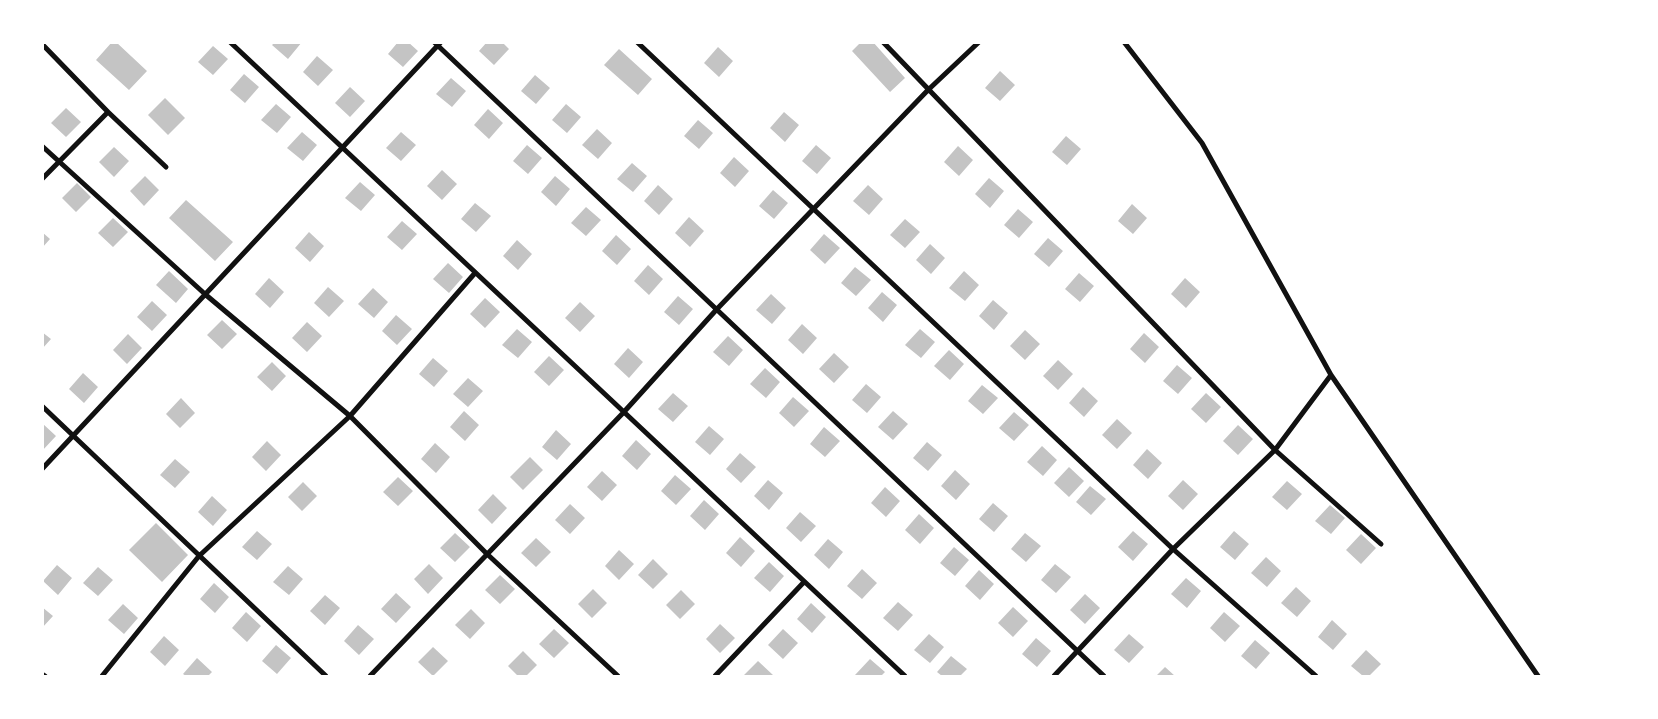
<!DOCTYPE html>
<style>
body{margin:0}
#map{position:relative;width:1658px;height:719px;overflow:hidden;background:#fff;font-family:"Work Sans",sans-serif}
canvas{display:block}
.frame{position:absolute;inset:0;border:44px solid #fff;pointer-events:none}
</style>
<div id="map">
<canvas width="1658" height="719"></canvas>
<div class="frame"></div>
</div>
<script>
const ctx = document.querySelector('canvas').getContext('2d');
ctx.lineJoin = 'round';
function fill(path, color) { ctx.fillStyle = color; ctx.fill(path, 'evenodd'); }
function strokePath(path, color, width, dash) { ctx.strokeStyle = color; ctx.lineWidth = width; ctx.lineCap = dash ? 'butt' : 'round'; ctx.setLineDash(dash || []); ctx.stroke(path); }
fill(new Path2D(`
 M112 42H116L147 71 129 90 96 60Z
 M275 42H302L288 59 272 45Z
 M398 42H408L418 51 403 67 388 54Z
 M487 42H502L509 49 494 65 479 51Z
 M861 42H873L905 78 890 92 852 51Z
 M213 46 228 59 213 75 198 62Z
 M718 47 733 61 719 77 704 63Z
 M619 49 652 79 638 95 604 65Z
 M317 56 333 70 318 86 303 72Z
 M1000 71 1015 85 1000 101 985 88Z
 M244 74 259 87 245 103 230 90Z
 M535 75 550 88 536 104 521 91Z
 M451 78 466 91 452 107 436 94Z
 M350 87 365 101 350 117 335 103Z
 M165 98 185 118 168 135 148 115Z
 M276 104 291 117 277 133 261 120Z
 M566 104 581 117 567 133 552 120Z
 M66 108 81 122 66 137 51 123Z
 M488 109 503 123 489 139 474 125Z
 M784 112 799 125 785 142 770 128Z
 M698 120 713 133 699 149 684 136Z
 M597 129 612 143 598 159 582 145Z
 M302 132 317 145 303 161 287 148Z
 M401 132 416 145 401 161 386 148Z
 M1066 136 1081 149 1067 165 1052 152Z
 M527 145 542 158 528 174 513 161Z
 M816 145 831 158 817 174 802 161Z
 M958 146 973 160 959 176 944 162Z
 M114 147 129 161 114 177 99 162Z
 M734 157 749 171 735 187 720 173Z
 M632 163 647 176 633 192 617 179Z
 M442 170 457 184 442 200 427 186Z
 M145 176 159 190 144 206 130 191Z
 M555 176 570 189 556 206 541 192Z
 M989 178 1004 191 990 208 975 194Z
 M360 182 375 195 361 211 345 198Z
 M77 183 91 197 76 212 62 198Z
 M658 185 673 199 659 215 644 201Z
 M868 185 883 199 869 215 853 201Z
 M773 190 788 203 774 219 759 206Z
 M186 200 233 242 215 261 169 218Z
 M475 203 491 216 476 232 461 219Z
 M1132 204 1147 218 1133 234 1118 221Z
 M586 207 601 220 586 236 571 223Z
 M1018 209 1033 222 1019 238 1004 225Z
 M689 217 704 231 690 247 675 233Z
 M113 218 128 232 113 247 98 233Z
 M905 219 920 232 905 248 890 235Z
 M402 221 417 234 402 250 387 237Z
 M42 232 50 239 42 248Z
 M309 232 324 246 310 262 295 248Z
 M824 234 840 248 825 264 810 250Z
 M616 235 631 249 617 265 602 251Z
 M1048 238 1063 251 1049 267 1034 254Z
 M517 240 532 254 518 270 503 256Z
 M930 244 945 258 931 274 916 260Z
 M448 263 463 277 449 293 433 279Z
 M648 265 663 279 649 295 634 281Z
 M855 267 871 280 856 296 841 283Z
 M169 271 188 289 176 303 156 285Z
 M964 271 979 285 965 301 949 288Z
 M1079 273 1094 286 1080 302 1065 289Z
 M269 278 284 292 270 308 255 294Z
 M1185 278 1200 292 1186 308 1171 294Z
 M328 287 344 301 329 317 314 303Z
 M373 288 388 302 374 318 358 304Z
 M882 292 897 305 883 322 868 308Z
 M771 294 786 308 772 324 756 310Z
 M678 296 693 309 679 325 664 312Z
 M485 298 500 312 485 328 470 314Z
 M993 300 1008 313 994 330 979 316Z
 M152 301 167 315 152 331 137 317Z
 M580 302 595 316 580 332 565 318Z
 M396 315 412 329 397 345 382 331Z
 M222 320 237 334 222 349 207 335Z
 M307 322 322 336 307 352 292 338Z
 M802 324 817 338 803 354 788 340Z
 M517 329 532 342 518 358 502 345Z
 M920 329 935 342 921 358 905 345Z
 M1025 330 1040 344 1025 360 1010 346Z
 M42 332 51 339 42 349Z
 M1144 333 1159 347 1145 363 1130 349Z
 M128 334 142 348 127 364 113 350Z
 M728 336 743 350 729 366 713 352Z
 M628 348 643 362 629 378 614 364Z
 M949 350 964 364 950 380 934 366Z
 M834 353 849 367 834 383 819 369Z
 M549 356 564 370 549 386 534 372Z
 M433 358 448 371 434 387 419 374Z
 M1058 360 1073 374 1058 390 1043 376Z
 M272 362 286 376 272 391 257 377Z
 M1177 365 1192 378 1178 394 1163 381Z
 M765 368 780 382 766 398 750 384Z
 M83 373 98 387 84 403 69 389Z
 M468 378 483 391 468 407 453 394Z
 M866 384 881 397 867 413 852 400Z
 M982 385 998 398 983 414 968 401Z
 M1083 387 1098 401 1084 417 1069 403Z
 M673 393 688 406 673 422 658 409Z
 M1206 393 1221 407 1206 423 1191 409Z
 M793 397 809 411 794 427 779 413Z
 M181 398 195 413 180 428 166 414Z
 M464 411 479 425 465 441 450 427Z
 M893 411 908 424 893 440 878 427Z
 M1014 412 1029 425 1014 441 999 428Z
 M1117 419 1132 433 1117 449 1102 435Z
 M42 423 56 436 42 451Z
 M1238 425 1253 439 1238 455 1223 441Z
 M709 426 724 439 710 455 695 442Z
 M824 427 840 441 825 457 810 444Z
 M556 430 571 444 557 460 542 447Z
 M636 440 651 454 637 470 622 456Z
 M267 441 281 455 266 471 252 457Z
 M927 442 942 455 928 471 913 458Z
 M435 443 450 457 436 473 421 459Z
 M1042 446 1057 460 1043 476 1027 462Z
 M1147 449 1162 463 1148 479 1133 465Z
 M740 453 756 467 741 483 726 469Z
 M530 457 543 470 523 490 510 477Z
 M175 459 190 472 175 488 160 475Z
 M1069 467 1084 481 1069 497 1054 483Z
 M955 470 970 484 956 500 941 486Z
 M602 471 617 485 602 501 587 487Z
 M675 475 691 489 676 505 661 491Z
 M398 477 413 491 398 506 383 492Z
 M768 480 783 493 769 510 754 496Z
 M1183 480 1198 494 1183 510 1168 496Z
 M1287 481 1302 494 1287 510 1272 497Z
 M303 482 317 496 302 511 288 497Z
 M1090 486 1106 499 1091 515 1076 502Z
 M885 487 900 501 886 517 871 503Z
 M493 494 507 508 492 524 478 510Z
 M212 496 227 510 213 526 198 512Z
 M704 500 719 514 705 530 690 516Z
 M993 503 1008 516 994 532 979 519Z
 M570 504 585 518 570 534 555 520Z
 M1330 505 1345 518 1331 534 1315 521Z
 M800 512 816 526 801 542 786 528Z
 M919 514 934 528 920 544 905 530Z
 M156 523 188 555 162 582 129 550Z
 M257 531 272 544 257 560 242 547Z
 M1133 531 1148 544 1133 561 1118 547Z
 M1234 531 1249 544 1235 560 1220 547Z
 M455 533 470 547 455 562 440 548Z
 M1025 533 1041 546 1026 562 1011 549Z
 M1361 534 1376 548 1361 564 1346 550Z
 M740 537 755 551 741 567 726 553Z
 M536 538 551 552 536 567 521 553Z
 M828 539 843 552 829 569 814 555Z
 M954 547 969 560 955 576 940 563Z
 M619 550 634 564 619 580 605 566Z
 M1266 557 1281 571 1267 587 1251 573Z
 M653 559 668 574 653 589 638 575Z
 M769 562 784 576 770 592 754 578Z
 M429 564 443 578 428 594 414 579Z
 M1055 564 1071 577 1056 593 1041 580Z
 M57 565 72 578 58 595 43 581Z
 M288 566 303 579 289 595 273 582Z
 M98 567 113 580 98 596 83 583Z
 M862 569 877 583 862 599 847 586Z
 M979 570 994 584 980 600 965 586Z
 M500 575 515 589 500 604 485 590Z
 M1186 578 1201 591 1187 608 1171 594Z
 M214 583 229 597 215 613 200 599Z
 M1296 587 1311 601 1297 617 1281 603Z
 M593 589 607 603 592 618 578 604Z
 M681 590 695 604 680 619 666 605Z
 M396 593 411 607 396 623 381 609Z
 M1085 594 1100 608 1085 624 1070 610Z
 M325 595 340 608 325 625 310 611Z
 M898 602 913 615 898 631 883 618Z
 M811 603 826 617 812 633 797 619Z
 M123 604 138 618 124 634 108 620Z
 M42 607 53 616 42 628Z
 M1013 607 1028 621 1013 637 998 623Z
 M471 609 485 623 470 639 455 625Z
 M246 612 261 626 247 642 232 628Z
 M1224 612 1240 626 1225 642 1210 628Z
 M1332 620 1347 634 1333 650 1318 637Z
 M720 624 735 638 720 653 706 639Z
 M358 625 374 639 359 655 344 641Z
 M554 629 569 643 554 658 539 644Z
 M783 629 798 643 783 659 768 645Z
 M929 634 944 647 930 663 914 650Z
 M1129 634 1144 647 1129 663 1114 650Z
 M164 636 179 650 165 666 150 652Z
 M1036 638 1051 651 1037 667 1022 654Z
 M1255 640 1270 653 1256 669 1241 656Z
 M276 645 291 658 277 674 262 661Z
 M433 647 448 661 433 676 418 662Z
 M1366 650 1381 664 1369 676H1363L1351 666Z
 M523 651 537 665 526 676H518L508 666Z
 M951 656 967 669 960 676H942L937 672Z
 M197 658 212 672 208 676H186L183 674Z
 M870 659 885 672 881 676H857L855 675Z
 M758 661 773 675 743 676Z
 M1165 667 1175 676H1156Z`), '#c4c4c4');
strokePath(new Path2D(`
 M230 42 905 676
 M434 42 1104 676
 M637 42 1173 549 1316 676
 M883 42 1275 450 1381 544
 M42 44 108 112 42 179
 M108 112 166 167
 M42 146 206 295 350 416 486 553 618 676
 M1331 375 1538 676
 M42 406 326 676
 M42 469 441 42
 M42 674 45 676
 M102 676 199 556 350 416 475 273
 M370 676 623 413 717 309 928 90 979 42
 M715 676 804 582
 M1054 676 1173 549 1275 450 1331 375 1202 143 1124 42`), '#111', 5);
</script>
